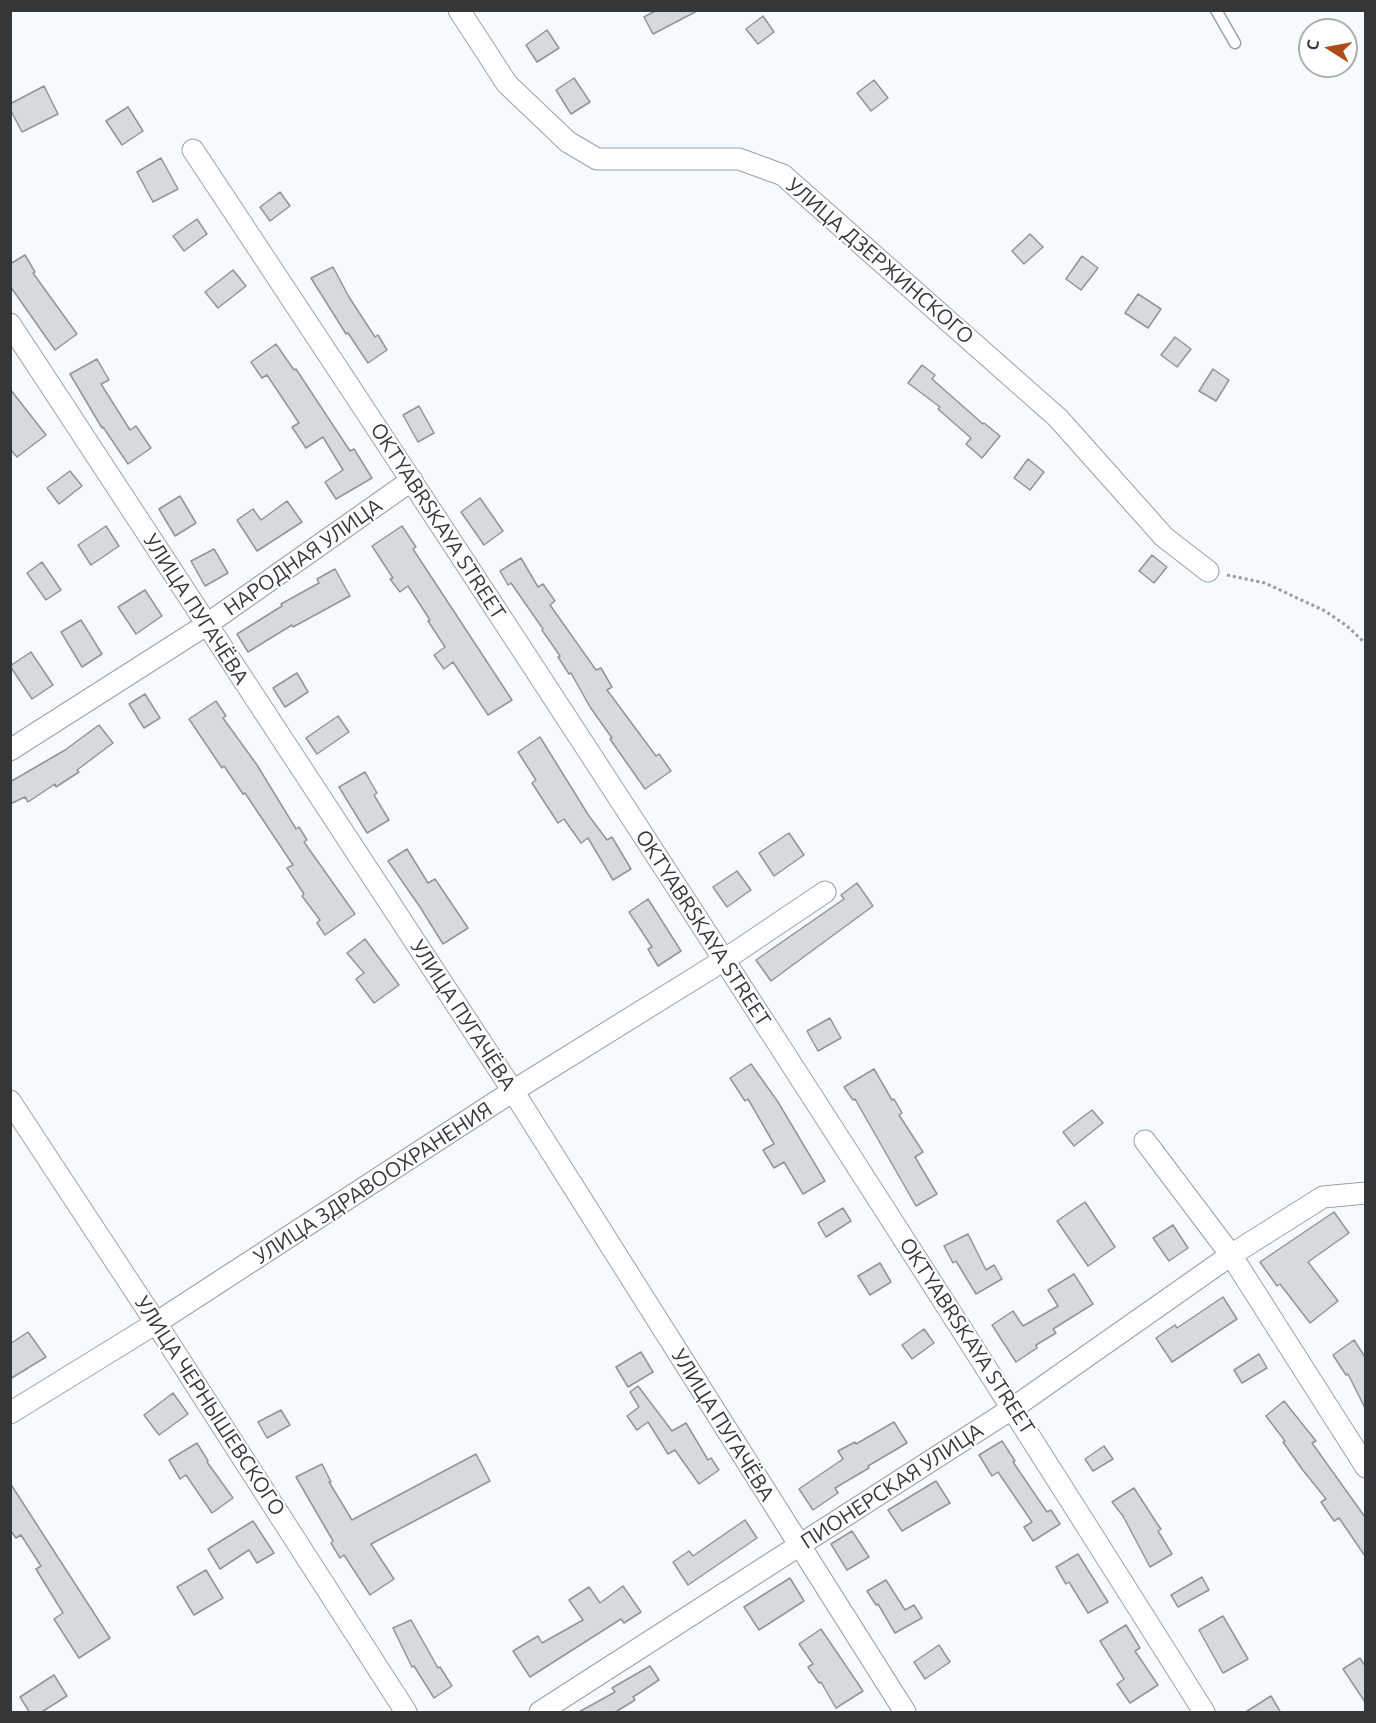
<!DOCTYPE html>
<meta charset="utf-8">
<style>
body{margin:0}
#map{position:relative;width:1376px;height:1723px;overflow:hidden;background:#f5faff;font-family:Ubuntu,sans-serif}
canvas{display:block}
.frame{position:absolute;inset:0;border:12px solid #343638;pointer-events:none}
.north{position:absolute;left:1298px;top:18px;width:60px;height:60px;box-sizing:border-box;background:#fff;border:2px solid #aeafaf;border-radius:50%;rotate:281deg;font-size:16px;font-weight:700;line-height:24px;text-align:center;color:#343638}
.north::after{content:'';display:block;margin:auto;width:21px;height:27px;background:#af4b16;clip-path:polygon(50% 0,100% 100%,50% 72%,0 100%)}
</style>
<div id="map">
<canvas width="1376" height="1723"></canvas>
<div class="frame"></div>
<div class="north">С</div>
</div>
<script>
const ctx = document.querySelector('canvas').getContext('2d');
ctx.lineJoin = 'round';
function fill(path, color) { ctx.fillStyle = color; ctx.fill(path, 'evenodd'); }
function strokePath(path, color, width, dash) { ctx.strokeStyle = color; ctx.lineWidth = width; ctx.lineCap = dash ? 'butt' : 'round'; ctx.setLineDash(dash || []); ctx.stroke(path); }
function label(font, color, halo, rows, align = 'center') {
  ctx.font = font + ' Ubuntu,sans-serif'; ctx.lineWidth = 4.5; ctx.setLineDash([]); ctx.textBaseline = 'middle'; ctx.strokeStyle = halo; ctx.fillStyle = color; for (const [text, x, y, turn = 0] of rows) {
    ctx.save(); ctx.translate(x, y); ctx.rotate((+turn || 0) * Math.PI / 180); ctx.textAlign = isNaN(turn) ? turn : align; if (halo) ctx.strokeText(text, 0, 0); ctx.fillText(text, 0, 0); ctx.restore();
  }
}
const building = new Path2D(`
 M657 10H699L653 34 644 17Z
 M763 16 774 32 758 44 746 29Z
 M547 30 559 48 537 62 526 45Z
 M574 78 590 102 571 114 556 90Z
 M874 80 888 98 871 111 857 93Z
 M44 86 58 114 22 132 10 109V104Z
 M128 107 143 131 122 145 106 121Z
 M161 158 178 189 153 202 137 172Z
 M280 192 290 206 270 221 260 207Z
 M197 219 207 234 184 251 173 236Z
 M1030 234 1043 247 1024 264 1012 251Z
 M25 255 35 272 33 273 77 334 55 350 10 286V264Z
 M1082 256 1098 268 1081 290 1066 279Z
 M333 267 349 297 375 337 378 335 387 350 368 363 348 333 346 334 311 278Z
 M233 270 246 286 218 308 205 292Z
 M1138 294 1161 309 1148 328 1125 313Z
 M1175 337 1191 349 1177 367 1161 355Z
 M276 344 294 370 296 369 350 451 354 449 372 478 336 499 325 482 343 470 323 437 306 448 292 427 299 423 267 375 262 378 251 362Z
 M97 359 109 380 101 384 130 430 136 426 151 448 128 464 103 427 102 428 70 374Z
 M922 365 935 375 932 379 983 424 984 423 1000 436 982 458 966 444 971 438 938 409 940 407 908 383Z
 M1213 369 1229 380 1216 401 1199 391Z
 M10 389 46 435 17 457 10 449Z
 M419 406 434 433 418 442 403 415Z
 M1028 459 1044 472 1030 490 1014 478Z
 M70 471 82 486 59 504 47 488Z
 M180 496 196 523 175 536 159 509Z
 M480 498 503 531 484 545 461 512Z
 M287 501 302 522 257 551 237 520 253 509 261 520Z
 M106 526 119 546 91 565 78 545Z
 M402 526 416 547 413 549 512 700 488 715 453 662 444 669 434 655 445 647 428 621 430 620 408 586 400 592 390 579 393 578 372 546Z
 M214 549 228 573 205 586 191 561Z
 M1152 555 1167 567 1154 583 1139 571Z
 M521 558 538 587 543 584 555 601 550 605 596 670 601 668 612 687 607 690 656 756 659 754 671 771 645 789 610 739 612 738 590 707 571 673 569 674 558 657 560 656 542 630 543 629 511 583 508 585 500 571Z
 M42 562 61 590 46 600 27 573Z
 M335 569 350 596 293 627 292 625 248 652 237 634 282 606 281 604 319 583 317 579Z
 M145 590 162 616 136 634 118 607Z
 M81 620 102 654 82 667 61 632Z
 M31 652 53 685 32 699 10 666Z
 M297 673 308 692 285 707 273 688Z
 M145 694 160 718 144 728 129 704Z
 M216 701 226 716 223 718 257 765 296 829 299 827 307 840 304 842 355 914 325 935 317 923 320 920 302 896 304 894 287 868 293 865 245 793 243 794 224 766 222 768 189 719Z
 M338 716 349 732 317 754 306 738Z
 M99 725 113 743 77 770 79 772 56 787 55 784 28 802 25 797 10 804V782L65 750Z
 M540 737 589 816 607 840 612 837 631 869 613 880 588 838 581 843 564 819 558 823 532 783 536 780 518 752Z
 M365 772 377 793 374 795 389 820 367 833 339 787Z
 M789 833 804 855 774 876 759 853Z
 M407 849 428 883 435 879 468 928 443 944 420 907 388 861Z
 M737 871 751 890 727 907 713 887Z
 M857 883 873 906 771 981 756 960 844 899 841 895Z
 M648 899 681 951 658 966 648 949 652 947 629 912Z
 M365 939 399 985 374 1003 356 979 364 973 347 953Z
 M830 1018 841 1038 818 1051 807 1031Z
 M751 1064 778 1102 825 1181 803 1194 784 1162 774 1168 763 1150 774 1144 748 1099 745 1101 730 1078Z
 M874 1069 892 1100 894 1099 902 1113 899 1115 923 1152 915 1157 937 1194 916 1206 855 1099 853 1100 844 1087Z
 M1092 1110 1103 1123 1074 1146 1063 1132Z
 M1085 1202 1115 1247 1088 1266 1057 1221Z
 M843 1208 851 1221 826 1237 818 1223Z
 M1334 1212 1349 1233 1308 1262 1338 1301 1310 1323 1280 1284 1277 1286 1260 1262Z
 M1173 1225 1188 1248 1169 1261 1153 1238Z
 M968 1234 986 1270 994 1265 1002 1279 976 1294 956 1261 953 1263 944 1246Z
 M880 1263 891 1282 870 1295 858 1276Z
 M1074 1274 1093 1304 1053 1329 1056 1333 1036 1345 1037 1348 1016 1362 992 1325 1013 1311 1023 1326 1058 1306 1048 1290Z
 M1223 1297 1237 1319 1172 1362 1156 1338 1175 1325 1177 1328Z
 M924 1329 934 1343 912 1359 902 1345Z
 M28 1332 46 1357 10 1379V1344Z
 M1354 1340 1365 1357V1408L1348 1374 1346 1375 1333 1355Z
 M641 1352 653 1372 628 1387 616 1367Z
 M1259 1354 1267 1368 1242 1383 1234 1370Z
 M638 1386 672 1431 686 1423 708 1460 711 1458 719 1470 699 1484 675 1450 668 1454 648 1422 637 1430 627 1416 639 1407 630 1392Z
 M173 1393 188 1414 159 1435 144 1415Z
 M1284 1401 1316 1441 1312 1443 1365 1517V1556L1339 1518 1334 1521 1321 1502 1326 1499 1302 1469 1283 1442 1285 1441 1266 1416Z
 M281 1410 290 1425 267 1438 258 1422Z
 M894 1422 907 1443 868 1466 869 1468 835 1488 838 1493 813 1510 799 1489 843 1459 838 1451 855 1442 856 1444Z
 M1002 1441 1015 1461 1013 1462 1047 1512 1051 1510 1060 1524 1033 1541 1024 1527 1032 1522 998 1472 992 1476 979 1455Z
 M197 1443 208 1461 207 1462 233 1498 212 1513 186 1475 180 1479 169 1460Z
 M1104 1446 1113 1459 1093 1471 1085 1459Z
 M476 1454 490 1481 371 1544 394 1579 370 1595 344 1555 340 1558 331 1543 333 1541 296 1477 322 1464 331 1482H329L352 1520Z
 M936 1481 950 1503 902 1531 888 1510Z
 M10 1483 110 1638 79 1658 54 1619 63 1613 36 1569 41 1566 21 1535 16 1538 10 1530Z
 M1134 1488 1156 1522 1161 1529 1158 1531 1172 1554 1150 1567 1123 1516 1112 1502Z
 M745 1520 757 1538 688 1585 673 1562 689 1551 693 1556Z
 M253 1521 274 1553 257 1563 249 1550 220 1569 208 1549Z
 M852 1531 869 1557 847 1570 831 1544Z
 M1078 1554 1108 1602 1088 1613 1069 1582 1066 1584 1056 1567Z
 M206 1570 223 1598 194 1615 177 1587Z
 M1202 1577 1209 1590 1178 1607 1171 1595Z
 M790 1578 804 1601 759 1630 744 1607Z
 M886 1580 905 1610 914 1605 922 1618 895 1633 878 1604 876 1605 867 1591Z
 M623 1586 641 1612 624 1623 621 1619 530 1677 513 1651 538 1636 542 1643 583 1620 569 1600 589 1587 600 1603Z
 M1223 1616 1248 1659 1223 1673 1199 1630Z
 M411 1620 438 1668 440 1667 452 1686 434 1698 414 1666 412 1667 393 1628Z
 M1126 1625 1140 1648 1135 1651 1158 1685 1130 1703 1117 1684 1124 1679 1100 1641Z
 M821 1629 863 1691 836 1708 821 1682 819 1683 808 1667 813 1664 799 1644Z
 M939 1645 950 1662 925 1679 914 1662Z
 M1360 1658 1365 1666V1702L1343 1669Z
 M650 1666 659 1680 633 1697 635 1700 614 1713H577L615 1692 612 1688Z
 M54 1675 67 1696 40 1713H30L20 1697Z
 M1271 1696 1281 1713H1244Z`);
fill(building, '#d5dadf');
strokePath(building, '#909599', 1.5);
const service = new Path2D(`
 M1216 10 1235 43`);
const minor = new Path2D(`
 M459 10 507 84 568 142 597 159H739L783 175 1058 418 1164 537 1208 571
 M193 150C536 667 874 1187 1204 1712
 M10 324 513 1091 905 1712
 M10 750 206 625 412 480
 M10 1101 156 1323 406 1712
 M1145 1141 1231 1255 1366 1467
 M10 1413 156 1323 513 1091 724 960 825 892
 M540 1712 1013 1408 1231 1255 1323 1197 1366 1193`);
strokePath(service, '#9ca1a5', 13);
strokePath(minor, '#9ca1a5', 23);
strokePath(new Path2D(`
 M1227 575 1265 583 1325 611 1347 626 1366 644`), '#989c9f', 3, [3, 3]);
strokePath(service, '#fff', 10);
strokePath(minor, '#fff', 21);
label('21px', '#343638', '#fff', [
 ["УЛИЦА ДЗЕРЖИНСКОГО",880,261,41],
 ["OKTYABRSKAYA STREET",438,521,57],
 ["НАРОДНАЯ УЛИЦА",303,557,-35],
 ["УЛИЦА ПУГАЧЁВА",196,609,57],
 ["OKTYABRSKAYA STREET",703,928,57],
 ["УЛИЦА ПУГАЧЁВА",463,1015,57],
 ["УЛИЦА ЗДРАВООХРАНЕНИЯ",373,1183,-33],
 ["OKTYABRSKAYA STREET",967,1336,57],
 ["УЛИЦА ЧЕРНЫШЕВСКОГО",210,1406,57],
 ["УЛИЦА ПУГАЧЁВА",723,1425,58],
 ["ПИОНЕРСКАЯ УЛИЦА",892,1486,-33]
]);
</script>
